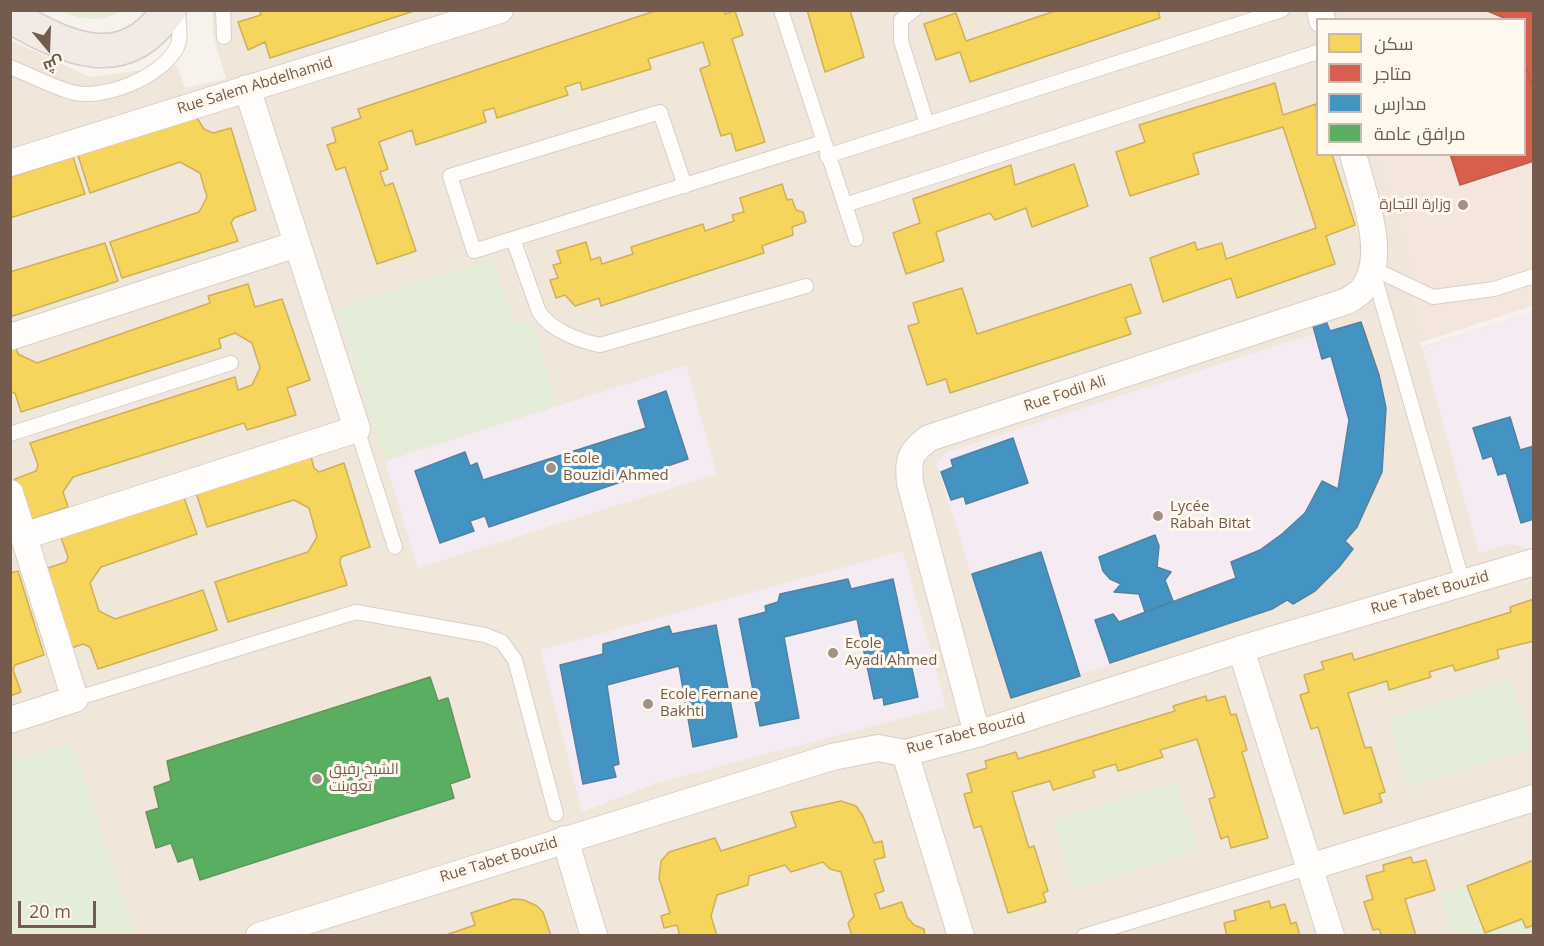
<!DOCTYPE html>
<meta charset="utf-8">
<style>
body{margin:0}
#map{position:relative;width:1544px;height:946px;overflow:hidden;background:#f7f3ec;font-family:"Open Sans",Cairo,sans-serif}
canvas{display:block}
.frame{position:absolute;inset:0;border:12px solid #745b4d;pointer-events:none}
.legend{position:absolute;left:1316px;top:18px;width:210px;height:138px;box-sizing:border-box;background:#fef8ee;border:2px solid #c7b9ae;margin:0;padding:8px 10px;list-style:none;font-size:18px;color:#745b4d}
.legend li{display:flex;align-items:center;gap:12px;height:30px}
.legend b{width:30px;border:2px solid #c7b9ae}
.north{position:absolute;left:18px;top:18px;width:60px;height:60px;-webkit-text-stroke:4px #fef8ee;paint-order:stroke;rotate:161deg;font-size:16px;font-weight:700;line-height:24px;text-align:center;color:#745b4d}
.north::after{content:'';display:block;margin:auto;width:21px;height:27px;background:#745b4d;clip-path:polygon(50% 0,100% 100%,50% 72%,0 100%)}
.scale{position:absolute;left:18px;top:901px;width:78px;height:27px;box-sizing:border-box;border:3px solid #745b4d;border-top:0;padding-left:8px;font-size:18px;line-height:21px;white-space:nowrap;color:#745b4d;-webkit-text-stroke:4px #fef8ee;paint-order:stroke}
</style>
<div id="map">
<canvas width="1544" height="946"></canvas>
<div class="frame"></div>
<ul class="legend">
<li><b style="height:16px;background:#f6d55c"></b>سكن</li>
<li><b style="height:16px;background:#d6604d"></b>متاجر</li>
<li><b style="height:16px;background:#4393c3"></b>مدارس</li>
<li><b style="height:16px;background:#5aae61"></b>مرافق عامة</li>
</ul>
<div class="north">ش</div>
<div class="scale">20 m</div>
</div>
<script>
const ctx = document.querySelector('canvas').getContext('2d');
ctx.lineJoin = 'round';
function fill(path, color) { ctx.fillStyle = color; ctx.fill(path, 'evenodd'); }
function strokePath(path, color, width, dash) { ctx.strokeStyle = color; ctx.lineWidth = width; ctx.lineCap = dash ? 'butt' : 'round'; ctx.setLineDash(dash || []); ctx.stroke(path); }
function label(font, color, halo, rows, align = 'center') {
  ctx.font = font + ' "Open Sans",Cairo,sans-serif'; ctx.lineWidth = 6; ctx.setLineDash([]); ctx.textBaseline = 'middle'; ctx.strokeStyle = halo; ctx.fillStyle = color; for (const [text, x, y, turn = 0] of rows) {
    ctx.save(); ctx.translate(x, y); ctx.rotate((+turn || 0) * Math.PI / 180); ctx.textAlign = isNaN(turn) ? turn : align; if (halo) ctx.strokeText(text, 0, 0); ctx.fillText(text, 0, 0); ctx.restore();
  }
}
fill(new Path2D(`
 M212 11H1345L1348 19 1318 20V154L1377 155 1410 255 1419 343 1422 347 1533 311V935H11L10 40 90 77 177 65 185 88 226 79 213 35Z`), '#f0e6da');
fill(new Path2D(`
 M1345 11H1533V306L1419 343 1410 255 1377 155 1524 154V20L1348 19Z`), '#f4e6dd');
fill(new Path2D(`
 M1533 311V550L1511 544 1479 553 1422 348Z
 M1326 321 1330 331 1361 322 1379 375 1386 408 1382 472 1357 527 1345 541 1353 549 1339 567 1315 591 1293 604 1287 600 1272 609 1011 698 936 463 947 452 1313 334V326Z
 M686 365 717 474 418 568 385 461Z
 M903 551 946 707 660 782 582 812 540 650Z`), '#f4ebf3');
fill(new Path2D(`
 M61 11H121C100 23 81 20 61 11Z
 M493 258 515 325 502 330 531 320 558 405 385 461 337 309Z
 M1511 680 1532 748 1409 787 1388 719Z
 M73 744 135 935H11V761Z
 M1176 782 1198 850 1075 889 1053 821Z
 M1533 864V935H1454L1440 894Z`), '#e4edd8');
const homes = new Path2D(`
 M259 10H417L270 58 265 42 248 50 238 22 261 15Z
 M658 10H724L725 14 735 11 743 35 732 39 765 142 736 151 731 133 721 136 700 69 710 65 703 42 648 59 651 69 582 90 580 82 565 87 568 95 497 118 494 108 483 111 486 122 416 145 412 130 379 142 388 169 380 172 385 186 393 183 416 251 377 264 345 167 336 170 327 145 336 142 332 128 361 118 358 109Z
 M807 10H850L864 57 825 72Z
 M1058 10H1158L1160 18 970 82 960 52 936 60 924 24 956 13 966 41Z
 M1275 83 1283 115 1316 104 1318 154H1332L1355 225 1326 236 1335 264 1237 298 1231 278 1163 302 1150 258 1195 242 1197 250 1222 243 1226 259 1316 228 1283 127 1193 154 1199 174 1130 196 1116 152 1145 142 1139 125Z
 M195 115 204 129 213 133 231 128 256 210 234 218 231 223 238 241 122 278 110 242 199 212 207 197 200 173 180 162 90 193 78 155Z
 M73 157 85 194 10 218V177Z
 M1074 164 1088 206 1032 227 1026 208 995 220 990 213 936 232 944 261 906 274 893 233 920 223 913 199 1011 165 1015 185Z
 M782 184 787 200 792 199 796 210 803 212 806 222 792 227 793 235 762 246 764 253 601 306 599 298 575 306 565 295 556 298 550 280 558 278 553 265 561 263 557 251 586 242 591 260 600 257 602 264 633 254 631 247 703 224 705 231 734 221 732 215 744 212 740 198Z
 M105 243 118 281 10 317V272Z
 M248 284 255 307 282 299 310 380 287 388 296 415 247 430 244 423 73 477 63 492 68 507 27 521 15 479 36 471 38 465 30 443 235 377 238 390 252 385 260 368 252 343 235 333 219 339 221 348 21 412 15 393 10 392V341L14 340 18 354 37 363 210 303 208 296Z
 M1131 284 1141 313 1125 318 1131 334 950 393 946 379 927 385 908 326 919 323 913 303 962 288 977 334Z
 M309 449 314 468 319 472 344 463 370 547 341 557 340 563 347 585 228 622 215 582 308 552 317 537 309 508 294 500 207 527 194 486Z
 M183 495 197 534 101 567 90 583 99 611 115 619 203 590 217 630 98 669 90 647 83 644 66 650 42 570 66 562 68 557 60 535Z
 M18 571 44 655 15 665 13 670 21 692 10 696V573Z
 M1534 599V641L1497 650 1499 658 1455 671 1453 665 1429 672 1431 677 1389 690 1387 681 1348 693 1365 748 1371 747 1385 792 1379 794 1382 802 1344 814 1318 727 1311 729 1300 695 1309 692 1304 675 1324 669 1321 662 1352 653 1354 660 1511 612 1510 607Z
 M1206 696 1207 701 1225 696 1231 715 1236 714 1247 750 1242 752 1268 838 1231 848 1228 836 1221 839 1209 799 1215 797 1197 739 1160 750 1163 757 1118 771 1116 764 1093 771 1095 777 1053 790 1050 781 1012 792 1029 848 1034 846 1048 891 1043 893 1046 902 1008 913 981 826 974 828 964 794 972 792 967 774 987 768 985 761 1016 752 1018 759 1175 711 1173 706Z
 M841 801 856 806 863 816 874 843 882 841 885 857 874 860 884 891 875 894 880 909 902 902 907 917 914 925 924 929 925 936H852L848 923 854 916 841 872 830 869 823 862 791 872 785 865 749 876 748 885 717 895 711 916 717 936H680L677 925 664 928 661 916 670 913 659 878 661 861 669 852 715 838 721 851 796 827 791 812Z
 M1411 857 1413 863 1426 860 1435 890 1405 899 1416 936H1382L1379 929 1373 930 1364 902 1373 899 1366 876 1384 871 1383 865Z
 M1534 860V925L1526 928 1522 919 1485 933 1467 886Z
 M514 899 524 900 537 906 543 912 551 936H443L475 925 471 913Z
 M1269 901 1271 908 1285 904 1291 924 1296 922 1300 936H1227L1224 923 1236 920 1234 911Z`);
fill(homes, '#f6d55c');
strokePath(homes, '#cfb058', 1.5);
const shops = new Path2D(`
 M1485 10H1534V90L1524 63V20H1509Z
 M1524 63 1534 90V161L1460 185 1450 154H1524Z`);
fill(shops, '#d6604d');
strokePath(shops, '#b95e4d', 1.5);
const schools = new Path2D(`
 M1326 321 1330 331 1361 322 1379 375 1386 408 1382 472 1357 527 1345 541 1353 549 1339 567 1315 591 1293 604 1287 600 1272 609 1110 663 1095 620 1113 614 1119 622 1236 578 1231 562 1260 550 1282 534 1305 513 1322 481 1338 489 1349 420 1331 356 1322 359 1313 326Z
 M666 391 688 459 489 527 485 516 470 521 474 531 440 543 415 471 465 452 470 466 477 463 483 480 646 428 638 401Z
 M1510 417 1520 450 1534 446V519L1521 523 1506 473 1498 475 1492 456 1483 459 1473 428Z
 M1013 438 1028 483 966 504 964 496 951 500 941 472 953 467 951 460Z
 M1155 535 1159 546 1157 567 1171 572 1165 580 1173 601 1145 612 1139 594 1114 592 1121 584 1110 579 1103 571 1099 557Z
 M1041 552 1080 676 1011 698 972 574Z
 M848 579 851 589 893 579 918 697 884 705 883 697 874 699 857 619 784 637 799 718 760 726 739 619 766 612 765 606 778 602 780 594Z
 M716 625 737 737 693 747 679 666 607 685 619 764 613 766 616 777 583 784 560 665 603 654V644L669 626 672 634Z`);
fill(schools, '#4393c3');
strokePath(schools, '#5282a0', 1.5);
const public = new Path2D(`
 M430 677 438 701 448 698 470 777 450 784 454 798 200 880 193 857 178 862 171 843 156 848 146 812 159 808 154 787 171 781 167 761Z`);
fill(public, '#5aae61');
strokePath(public, '#62955b', 1.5);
const lane = new Path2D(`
 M223 10 224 37
 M781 10 856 239
 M914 10 901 20V41L927 124
 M10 67C30 75 51 86 71 92 103 101 162 77 177 47 182 38 178 21 178 10
 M827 156 1282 10
 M685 186 660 112 450 176 474 251 823 142
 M845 205 1318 52
 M513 239 539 312C551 330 579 341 600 345L806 286
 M357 429 395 547
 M10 434 231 363
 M1463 583 1372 268 1433 297 1494 289 1534 276
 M75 699 356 612 485 635 502 642 515 660 556 814
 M1084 936 1310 867`);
const street = new Path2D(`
 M1320 10 1322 20
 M10 163 500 10
 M10 337 297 244
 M10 493 75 699 10 720
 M24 536 357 429 247 88
 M1241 649 1331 936
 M977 734 910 483C908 459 909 453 929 438L1347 301C1352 298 1359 294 1362 290 1390 258 1362 191 1353 154
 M905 753 961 936
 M565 839 594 936
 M1310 867 1534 798
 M259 936 832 757 878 748 905 753 977 734 1241 649 1534 562`);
const highway = new Path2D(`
 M10 16C67 48 123 77 169 10`);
strokePath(lane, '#d6d0ca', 16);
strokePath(street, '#d6d0ca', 28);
strokePath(highway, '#d5cdc7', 36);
strokePath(lane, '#fefdfc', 14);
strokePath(street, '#fefdfc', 26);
strokePath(highway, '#f1eae5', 33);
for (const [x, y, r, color] of [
 [1463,205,6,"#a29085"],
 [551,468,6,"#a29085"],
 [1158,516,6,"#a29085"],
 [833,653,6,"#a29085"],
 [648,704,6,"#a29085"],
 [317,779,6,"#a29085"]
]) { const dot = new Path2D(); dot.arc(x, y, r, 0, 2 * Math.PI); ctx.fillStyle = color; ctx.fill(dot); strokePath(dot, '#fef8ee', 2); }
label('15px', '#745b4d', '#fef8ee', [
 ["Rue Salem Abdelhamid",255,86,-17],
 ["Rue Fodil Ali",1065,394,-18],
 ["Rue Tabet Bouzid",1430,593,-16],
 ["Rue Tabet Bouzid",966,734,-15],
 ["Rue Tabet Bouzid",499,860,-17]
]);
label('15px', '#745b4d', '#fef8ee', [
 ["وزارة التجارة",1451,205,"right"],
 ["Ecole",563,459],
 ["Bouzidi Ahmed",563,476],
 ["Lycée",1170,507],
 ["Rabah Bitat",1170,524],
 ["Ecole",845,644],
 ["Ayadi Ahmed",845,661],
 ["Ecole Fernane",660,695],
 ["Bakhti",660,712],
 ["الشيخ رفيق",329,770],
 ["تعوينت",329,787]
], 'left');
</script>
